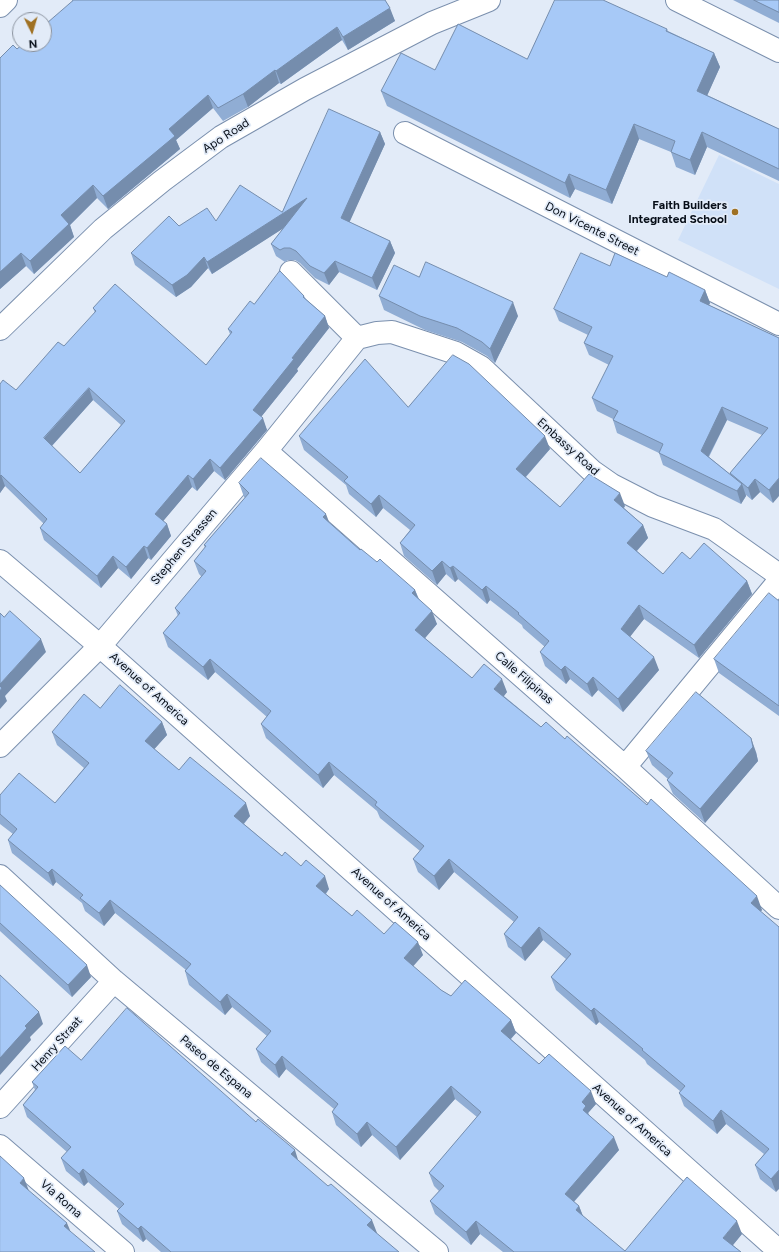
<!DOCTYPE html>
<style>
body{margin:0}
#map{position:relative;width:779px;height:1252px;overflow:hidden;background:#e2ebf8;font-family:Figtree,sans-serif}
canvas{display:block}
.north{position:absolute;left:12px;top:12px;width:40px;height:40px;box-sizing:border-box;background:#e2ebf8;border:1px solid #8a929e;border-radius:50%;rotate:175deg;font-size:11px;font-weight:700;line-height:16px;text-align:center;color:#060d17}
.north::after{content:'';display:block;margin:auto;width:14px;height:18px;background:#9f7123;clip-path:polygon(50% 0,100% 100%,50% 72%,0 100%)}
</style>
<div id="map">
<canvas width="779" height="1252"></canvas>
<div class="north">N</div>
</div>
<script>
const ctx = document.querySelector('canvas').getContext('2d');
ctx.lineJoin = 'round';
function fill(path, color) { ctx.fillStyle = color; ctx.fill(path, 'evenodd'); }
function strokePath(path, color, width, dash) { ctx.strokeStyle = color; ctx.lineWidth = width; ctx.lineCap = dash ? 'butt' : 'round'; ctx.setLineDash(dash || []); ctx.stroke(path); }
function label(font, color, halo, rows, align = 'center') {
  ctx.font = font + ' Figtree,sans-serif'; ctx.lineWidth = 3.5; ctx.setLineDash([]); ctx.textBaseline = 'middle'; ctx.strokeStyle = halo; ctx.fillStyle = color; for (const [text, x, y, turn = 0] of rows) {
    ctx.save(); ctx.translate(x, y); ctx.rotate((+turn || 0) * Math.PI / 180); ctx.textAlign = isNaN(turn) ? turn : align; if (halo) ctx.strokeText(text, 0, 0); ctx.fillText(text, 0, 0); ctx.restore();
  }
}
fill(new Path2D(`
 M719 155 779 184V289L678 240Z`), '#d0e1f8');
const minor = new Path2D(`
 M677 0 779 51
 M0 6 6 0
 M405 133 779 324
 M291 272 357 338
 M0 329 103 229 162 181 221 137 305 89 432 23 489 0
 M357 338 377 333 392 332 456 353 481 367 592 471 612 485 653 506 714 529 779 575
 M266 451 625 767 779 908
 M0 561 100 646 779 1251
 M0 746 100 646 266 451 357 338
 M625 767 779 581
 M0 876 114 981 437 1252
 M0 1107 114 981
 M0 1146 123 1252`);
strokePath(minor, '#7b90ae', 24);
strokePath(minor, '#fff', 22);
fill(new Path2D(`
 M72 0H385L395 21 348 50 342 40 281 84 279 83 248 107 223 121 213 108 176 140 180 149 108 209 97 198 70 225 74 237 34 274 26 266 0 289V58L17 49 72 2Z
 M733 0H779V23Z
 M667 29 668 31 714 53 720 67 707 95 779 129V181L707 147 695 175 676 167 671 152 639 139 612 204 575 189 570 198 387 106 381 91 435 70 527 59Z
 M380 132 385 144 349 222 390 241 395 253 377 290 339 272 329 285 315 278 300 263 295 260H288L285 262 276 256 271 244 285 227 212 274 208 268 191 287 176 297 135 265 131 253 179 226 282 212Z
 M610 266 667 277 705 290 710 303 709 305 779 338 773 503 760 492 752 500 746 495V496L741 504 663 465 659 453 617 433 613 420V419L597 411 592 398 609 365 589 355 584 343 588 335 559 321 554 309ZM727 420 762 435 730 473V474L709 457Z
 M419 277 518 316 495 363 487 356 462 342 425 330 384 310 379 296Z
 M304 296 306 299 325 316 329 328 297 369 298 371 261 417 267 430 225 480 214 471 197 491 192 487 163 521 167 524 171 536 151 560 148 558 131 579 118 568 101 588 44 540 40 528 44 524 5 486 0 493V384L16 390 64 346 95 313 93 308 206 365 230 334 228 329 254 304ZM93 400 121 425 80 473 52 446Z
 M408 407 550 449 526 477 560 507 625 506 624 508 643 525 648 538 637 551 663 574 690 559 747 581 752 594 699 658 644 619 630 636 659 670 623 712 598 690 592 697 570 679 566 684 545 666 540 652 545 647 523 628 522 625 490 600 487 604 458 579 455 582 446 574 437 585 404 556 400 543 410 530 383 508 376 517 349 494 346 485 304 450 299 436Z
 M239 483 329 523 360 550 415 590 419 599 437 624 425 638 472 678 507 692 504 696 762 910 761 911 776 1192 760 1179 755 1165 764 1154 726 1124 717 1134 684 1106 679 1093 680 1091 647 1064 645 1060 599 1022 596 1025 556 990 551 977 566 959 543 940 525 961 508 947 504 934 514 922 454 872 439 890 418 872 413 859 420 851 380 818 377 811 334 775 323 788 266 738 261 724 267 717 215 672 208 680 168 647 163 633 178 616 175 608 202 577 199 574 194 561 205 548 204 545 245 498 244 497Z
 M779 601V716L719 673 714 659Z
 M100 708 162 722 167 735 154 749 179 770 250 816 244 824 282 856 329 889 326 894 352 916 423 955 413 966 441 990 451 996 511 1020 516 1033 511 1039 539 1064 596 1104 588 1113 590 1116 619 1150 574 1202 579 1206 583 1216 625 1251 742 1234 733 1245 741 1252H503L480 1234 471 1245 435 1214 430 1201 439 1191 434 1186 429 1173 477 1117 455 1099 400 1160 372 1135 361 1147 336 1125 332 1112 334 1109 286 1069 279 1078 261 1062 256 1049 267 1036 232 1007 225 1015 189 985 185 971 186 970 115 913 104 926 85 911 82 903 56 882 53 886 12 853 8 840 13 834 0 824V795L55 803 84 768 57 745 52 732Z
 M646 751 756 752 758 761 705 823 673 794 667 780 668 779 652 765Z
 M0 885 91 977 72 997 0 931Z
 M81 1060 298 1160 377 1233H376L399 1252H161L146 1239 143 1242 122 1224 117 1211 119 1209 88 1182 84 1186 66 1171 61 1158 67 1152 27 1117 23 1105 35 1090 32 1082Z`), '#90add4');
fill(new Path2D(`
 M390 8 395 21 348 50 343 37Z
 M337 27 342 40 281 84 276 71Z
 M714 53 720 67 703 105 697 91Z
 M275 70 279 83 248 107 243 94Z
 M208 95 213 108 176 140 180 149 108 209 103 196 169 129Z
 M634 124 639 139 612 204 606 190Z
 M380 132 385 144 346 230 341 218Z
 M702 132 707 147 695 175 690 160Z
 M569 174 575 189 570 198 565 183Z
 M93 185 97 198 70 225 74 237 34 274 30 261 61 215Z
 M307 198 312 210 212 274 207 262Z
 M390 241 395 253 377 290 372 278Z
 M21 253 26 266 0 289V272Z
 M204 257 208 268 191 287 176 297 172 285Z
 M335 261 339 272 329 285 324 273Z
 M705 290 710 303 705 313 700 301Z
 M513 302 518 316 495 363 490 349Z
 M325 316 329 328 297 369 298 371 257 422 253 410 292 358Z
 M89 388 93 400 48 450 44 438Z
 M722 407 727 420 705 463 701 451Z
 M263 418 267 430 225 480 220 468Z
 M545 436 550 449 521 482 516 469Z
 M210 459 214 471 197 491 193 479Z
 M1 475 5 486 0 493V476Z
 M188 475 192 487 159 526 155 514Z
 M779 478V496L773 503 769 490Z
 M755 479 760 492 752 500 748 488Z
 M742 484 746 496 741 504 737 491Z
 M620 493 625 506 619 513 614 500Z
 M379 495 383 508 376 517 371 504Z
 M326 514 331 527 323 517Z
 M167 524 171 536 151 560 147 548Z
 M643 525 648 538 632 556 627 543Z
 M144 546 148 558 131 579 126 567Z
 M113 556 118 568 101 588 97 576Z
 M442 561 446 574 437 585 432 571Z
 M453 566 458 579 455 582 450 568Z
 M747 581 752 594 699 658 694 645Z
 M486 586 490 600 487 604 482 590Z
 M415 590 420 603 412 593Z
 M639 605 644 619 626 642 621 629Z
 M432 611 437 624 420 644 415 630Z
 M41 639 46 652 5 696 7 701 0 709V684Z
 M654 657 659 670 623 712 618 699Z
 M210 659 215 672 208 680 203 667Z
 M565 666 570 679 566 684 561 670Z
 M593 677 598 690 592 697 587 684Z
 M502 679 507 692 499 702 494 689Z
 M162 722 167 735 150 754 145 741Z
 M751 738 756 752 758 761 705 823 700 809Z
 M329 762 334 775 323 788 318 775Z
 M246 803 250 816 239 829 234 816Z
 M449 859 454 872 439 890 434 876Z
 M52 869 56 882 53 886 48 873Z
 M325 876 329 889 321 899 316 886Z
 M757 896 762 910 756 917 751 903Z
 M110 900 115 913 104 926 99 913Z
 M539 927 543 940 525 961 521 948Z
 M418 942 423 955 409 971 404 958Z
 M87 965 91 977 72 997 68 985Z
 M227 994 232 1007 225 1015 220 1002Z
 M594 1008 599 1022 596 1025 591 1011Z
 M39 1012 43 1024 30 1037 31 1040 0 1075V1058L25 1026Z
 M511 1020 516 1033 506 1044 501 1031Z
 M282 1056 286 1069 279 1078 275 1065Z
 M451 1086 455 1099 400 1160 396 1147Z
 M591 1091 596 1104 588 1113 591 1119 583 1110 582 1102Z
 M721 1110 726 1124 717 1134 713 1121Z
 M367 1122 372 1135 361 1147 357 1134Z
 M614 1137 619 1150 569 1207 565 1194Z
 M295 1150 299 1163 291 1154Z
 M83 1169 88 1182 84 1186 79 1174Z
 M779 1170V1189L776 1192 771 1179Z
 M24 1178 29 1191 20 1183Z
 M579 1206 584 1219 576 1210Z
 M372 1220 377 1233 372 1238 367 1225Z
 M476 1221 480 1234 471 1245 466 1232Z
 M737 1221 742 1234 728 1251 723 1238Z
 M67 1223 72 1235 64 1226Z
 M141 1226 146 1239 143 1242 138 1229Z`), '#758dad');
const building = new Path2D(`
 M74 0H385L390 8 343 37 337 27 276 71 275 70 243 94 218 108 208 95 169 129 175 136 103 196 93 185 61 215 69 224 30 261 21 253 0 272V58L13 45 17 49 23 44H44V26Z
 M555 0H603L667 29 666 31 714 53 697 91 779 129V169L702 132 690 160 671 152 675 141 634 124 606 190 569 174 565 183 381 91 401 53 435 70 458 24 527 59Z
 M754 0H779V12Z
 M329 109 380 132 341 218 390 241 372 278 335 261 324 273 310 266 296 251 290 248H284L280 250 271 244 307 198 207 262 204 257 187 275 172 285 131 253 169 216 179 226 207 208 216 221 240 185 282 212Z
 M581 253 610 266 615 253 667 277 669 272 705 290 700 301 779 338V478L769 490 755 479 748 488 730 473 768 428 722 407 701 451 742 484 737 491 659 453 663 444 613 420 618 411 592 398 613 356 584 343 592 327 554 309Z
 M426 262 513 302 490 349 482 342 457 328 420 316 379 296 394 265 419 277Z
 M280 271 304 296 303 297 325 316 292 358 294 359 253 410 263 418 220 468 210 459 193 479 188 475 155 514 167 524 147 548 144 546 126 567 113 556 97 576 40 528 47 519 1 475 0 476V384L3 380 16 390 58 342 64 346 96 311 93 308 115 284 206 365 232 332 228 329 250 301 254 304ZM89 388 125 421 80 473 44 438Z
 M453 355 469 364 545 436 516 469 560 507 589 474 620 493 614 500 643 525 627 543 663 574 682 552 690 559 704 543 747 581 694 645 639 605 621 629 654 657 618 699 593 677 587 684 565 666 561 670 540 652 549 641 518 614 519 613 486 586 482 590 453 566 450 568 442 561 432 571 400 543 415 525 379 495 371 504 344 481 348 477 299 436 365 359 408 407Z
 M261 458 326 514 323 517 360 550 361 549 377 562 380 559 383 562 415 590 412 593 432 611 415 630 472 678 484 664 502 679 494 689 541 727 546 722 565 739 567 736 647 805 651 799 757 896 751 903 779 927V1170L771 1179 755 1165 769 1149 721 1110 713 1121 679 1093 685 1086 642 1050 643 1049 594 1008 591 1011 551 977 571 954 539 927 521 948 504 934 518 917 449 859 434 876 413 859 424 846 375 805 377 802 329 762 318 775 261 724 271 711 210 659 203 667 163 633 180 613 175 608 206 571 194 561 206 546 204 545 249 493 239 483Z
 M769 593 779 601V706L714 659Z
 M10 611 41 639 0 684V613L4 617Z
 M120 685 162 722 145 741 179 770 190 757 246 803 234 816 282 856 285 852 301 866 306 860 325 876 316 886 352 916 357 910 384 934 395 922 418 942 404 958 441 990 451 996 465 980 511 1020 501 1031 539 1064 549 1054 591 1091 582 1102 586 1106 583 1110 614 1137 565 1194 579 1206 576 1210 625 1251 687 1177 737 1221 723 1238 741 1252H514L476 1221 466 1232 430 1201 444 1186 429 1173 481 1112 451 1086 396 1147 367 1122 357 1134 332 1112 338 1104 282 1056 275 1065 256 1049 271 1031 227 994 220 1002 185 971 191 964 110 900 99 913 80 898 83 895 52 869 48 873 8 840 17 829 0 814V795L19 773 55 803 89 763 52 732 84 694 100 708Z
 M0 686 2 688 0 691Z
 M696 692 751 738 753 747 700 809 667 780 673 773 646 751Z
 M0 885 87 965 68 985 0 923Z
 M0 975 39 1012 25 1026 27 1028 0 1058Z
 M127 1008 256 1122 258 1119 295 1150 291 1154 328 1186 331 1184 372 1220 367 1225 399 1252H171L141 1226 138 1229 117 1211 124 1204 83 1169 79 1174 61 1158 71 1147 23 1105 38 1087 32 1082 65 1046 81 1060Z
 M0 1156 24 1178 20 1183 67 1223 64 1226 95 1252H0Z`);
fill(building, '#a7c9f7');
strokePath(building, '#758dad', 1);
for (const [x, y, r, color] of [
 [735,212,4,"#9f7123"]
]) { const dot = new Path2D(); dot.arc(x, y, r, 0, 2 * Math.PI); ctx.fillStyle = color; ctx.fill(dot); strokePath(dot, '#e2ebf8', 1.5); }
label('12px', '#060d17', '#e2ebf8', [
 ["Apo Road",226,136,-33],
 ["Don Vicente Street",592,229,27],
 ["Embassy Road",568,447,42],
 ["Stephen Strassen",184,547,-50],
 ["Calle Filipinas",524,678,41],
 ["Avenue of America",149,689,42],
 ["Avenue of America",391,904,42],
 ["Henry Straat",57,1044,-48],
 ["Paseo de Espana",216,1067,40],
 ["Avenue of America",632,1120,42],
 ["Via Roma",61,1199,41]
]);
label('bold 12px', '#060d17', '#e2ebf8', [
 ["Faith Builders",727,205],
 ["Integrated School",727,219]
], 'right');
</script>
